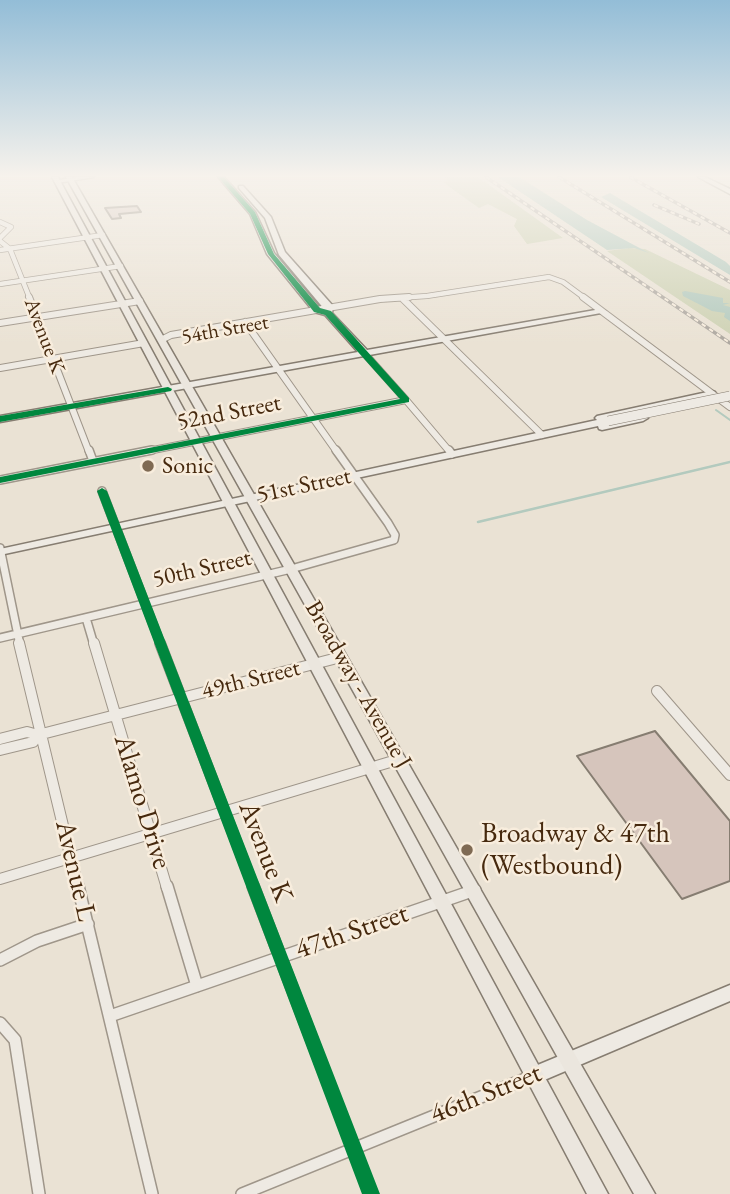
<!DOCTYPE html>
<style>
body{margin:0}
canvas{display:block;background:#eae2d4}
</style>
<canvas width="730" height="1194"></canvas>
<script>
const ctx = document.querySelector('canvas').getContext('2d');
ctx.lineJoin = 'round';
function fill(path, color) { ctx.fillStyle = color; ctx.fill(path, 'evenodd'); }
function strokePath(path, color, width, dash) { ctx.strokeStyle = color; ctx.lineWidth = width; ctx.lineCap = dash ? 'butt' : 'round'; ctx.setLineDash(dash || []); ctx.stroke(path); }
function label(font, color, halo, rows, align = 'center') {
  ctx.font = font + ' "EB Garamond",serif'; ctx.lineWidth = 5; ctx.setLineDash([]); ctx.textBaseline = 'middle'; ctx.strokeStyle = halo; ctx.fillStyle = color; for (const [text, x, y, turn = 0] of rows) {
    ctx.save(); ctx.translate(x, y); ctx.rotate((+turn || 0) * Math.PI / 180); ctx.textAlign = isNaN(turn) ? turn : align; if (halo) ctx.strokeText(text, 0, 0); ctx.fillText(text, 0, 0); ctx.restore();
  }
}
fill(new Path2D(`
 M441 177H478L563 238 527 244 514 226 517 219 488 204 479 208 444 183 448 178Z
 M629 248 645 249 730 290V334L607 251Z`), '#ced2b4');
fill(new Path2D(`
 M498 177H519L587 220 649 253 634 248 607 250Z
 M610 193 726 262 730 266V275L601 197Z
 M685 291 723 298V303H730L723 305 730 307V321L724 317 725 313 712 311 683 296 682 292Z`), '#b3cabe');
strokePath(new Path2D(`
 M716 410 730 420`), '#b3cabe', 2);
strokePath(new Path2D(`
 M478 522 730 462`), '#b3cabe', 2.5);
const building = new Path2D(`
 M137 206 141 212 119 214 121 218 112 219 105 208Z
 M655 731 730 821V881L682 899 577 756Z`);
fill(building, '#d6c5bc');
strokePath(building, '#867d71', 2);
const streetFar4 = new Path2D(`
 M0 222 11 227 0 238
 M0 241 10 249 30 299
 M0 250 103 235
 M0 284 121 266
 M382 299 427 296 549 277 563 282 586 299`);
const streetFar3 = new Path2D(`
 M29 297 89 452
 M583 297 730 407
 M403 299 542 435
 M245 322 337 452
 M0 323 140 301
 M163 339 171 335 380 299 409 297
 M0 368 144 343
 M406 400 450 452
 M143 452 406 400 365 354`);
const streetFar2 = new Path2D(`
 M89 450 93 461
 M449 450 452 454
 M0 480 152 450
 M102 491 161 645
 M0 548 20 645
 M86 618 94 645
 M0 638 291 569 394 540 395 535 388 523 336 450`);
const streetFar1 = new Path2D(`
 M19 643 78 888
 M94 643 167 888
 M160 643 254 888
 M657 691 730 775
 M0 739 27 732 38 735
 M0 750 33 742 38 735 341 657
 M0 879 400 759`);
const street = new Path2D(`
 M78 886 152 1194
 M167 886 197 986
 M253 886 371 1194
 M0 960 37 941 88 924
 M110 1016 475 890
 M0 1023 15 1040 39 1194
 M242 1194 535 1075`);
const secondary = new Path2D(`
 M77 177H94L57 183 54 181Z
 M218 177H224L255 212 274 253 320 308 325 310 279 255 265 218 239 188V186H243L271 217 285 252 333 306 332 313 367 350 601 309 605 311 601 313 0 422V416L358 352 325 315 314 312 267 254 250 214Z
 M712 391 715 392V396L610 419 612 422 646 416 648 418 643 421 602 430 599 429 598 426 0 555V549L597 420 595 418 597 416Z
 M730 985V1001L535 1084 528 1081 526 1075 528 1069Z`);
const primary = new Path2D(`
 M52 177H58L608 1194H587Z
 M66 177H72L655 1194H634Z
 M698 177H705L730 189V194Z`);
strokePath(streetFar4, '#9f968a', 6);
strokePath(streetFar3, '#9f968a', 8);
strokePath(streetFar2, '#9f968a', 10);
strokePath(streetFar1, '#9f968a', 12);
strokePath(street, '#9f968a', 14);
strokePath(secondary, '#867d71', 3);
strokePath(primary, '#867d71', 3);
strokePath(streetFar4, '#eeeae3', 4.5);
strokePath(streetFar3, '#eeeae3', 6);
strokePath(streetFar2, '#eeeae3', 7);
strokePath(streetFar1, '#eeeae3', 10);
strokePath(street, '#eeeae3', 11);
fill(secondary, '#eeeae3');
fill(primary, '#ebe6de');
const rail = new Path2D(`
 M486 177 730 343
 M559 177 730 282
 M630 177 730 233
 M654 205 699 224`);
strokePath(rail, '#aea8a0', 3.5);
strokePath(rail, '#f8eddd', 2, [4.5]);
const secondaryBridge = new Path2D(`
 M608 421 730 396`);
strokePath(secondaryBridge, '#867d71', 10, []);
strokePath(secondaryBridge, '#eeeae3', 9);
fill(new Path2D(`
 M218 177H224L255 212 274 254 320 308 331 311 409 398V402L0 483V477L400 399 325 315 314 312 268 254 250 214Z
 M168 387 172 389 171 391 0 422V416Z
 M102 488 107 491 380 1194H362L97 491Z`), '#00873e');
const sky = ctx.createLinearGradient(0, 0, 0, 344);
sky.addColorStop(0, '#93bdd7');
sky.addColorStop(0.51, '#f6f2ec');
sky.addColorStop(1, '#f6f2ec00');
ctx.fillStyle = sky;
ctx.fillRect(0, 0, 730, 344);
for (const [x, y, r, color] of [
 [148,466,7,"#7f6a53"],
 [467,850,7,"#7f6a53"]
]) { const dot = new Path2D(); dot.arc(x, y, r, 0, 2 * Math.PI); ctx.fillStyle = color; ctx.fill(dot); strokePath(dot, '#f8eddd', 2.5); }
label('21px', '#46290e', '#f8eddd', [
 ["54th Street",225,330,-10],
 ["Avenue K",44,336,69]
]);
label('24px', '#46290e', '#f8eddd', [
 ["52nd Street",229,413,-11],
 ["51st Street",304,486,-12],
 ["50th Street",202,569,-13],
 ["49th Street",251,680,-14],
 ["Broadway - Avenue J",358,685,60]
]);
label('24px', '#46290e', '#f8eddd', [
 ["Sonic",162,466]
], 'left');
label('28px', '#46290e', '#f8eddd', [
 ["Alamo Drive",142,802,73],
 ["Avenue K",265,852,69],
 ["Avenue L",75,871,77],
 ["47th Street",352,932,-19],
 ["46th Street",486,1094,-22]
]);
label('28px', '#46290e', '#f8eddd', [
 ["Broadway & 47th",481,834],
 ["(Westbound)",481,866]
], 'left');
</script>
